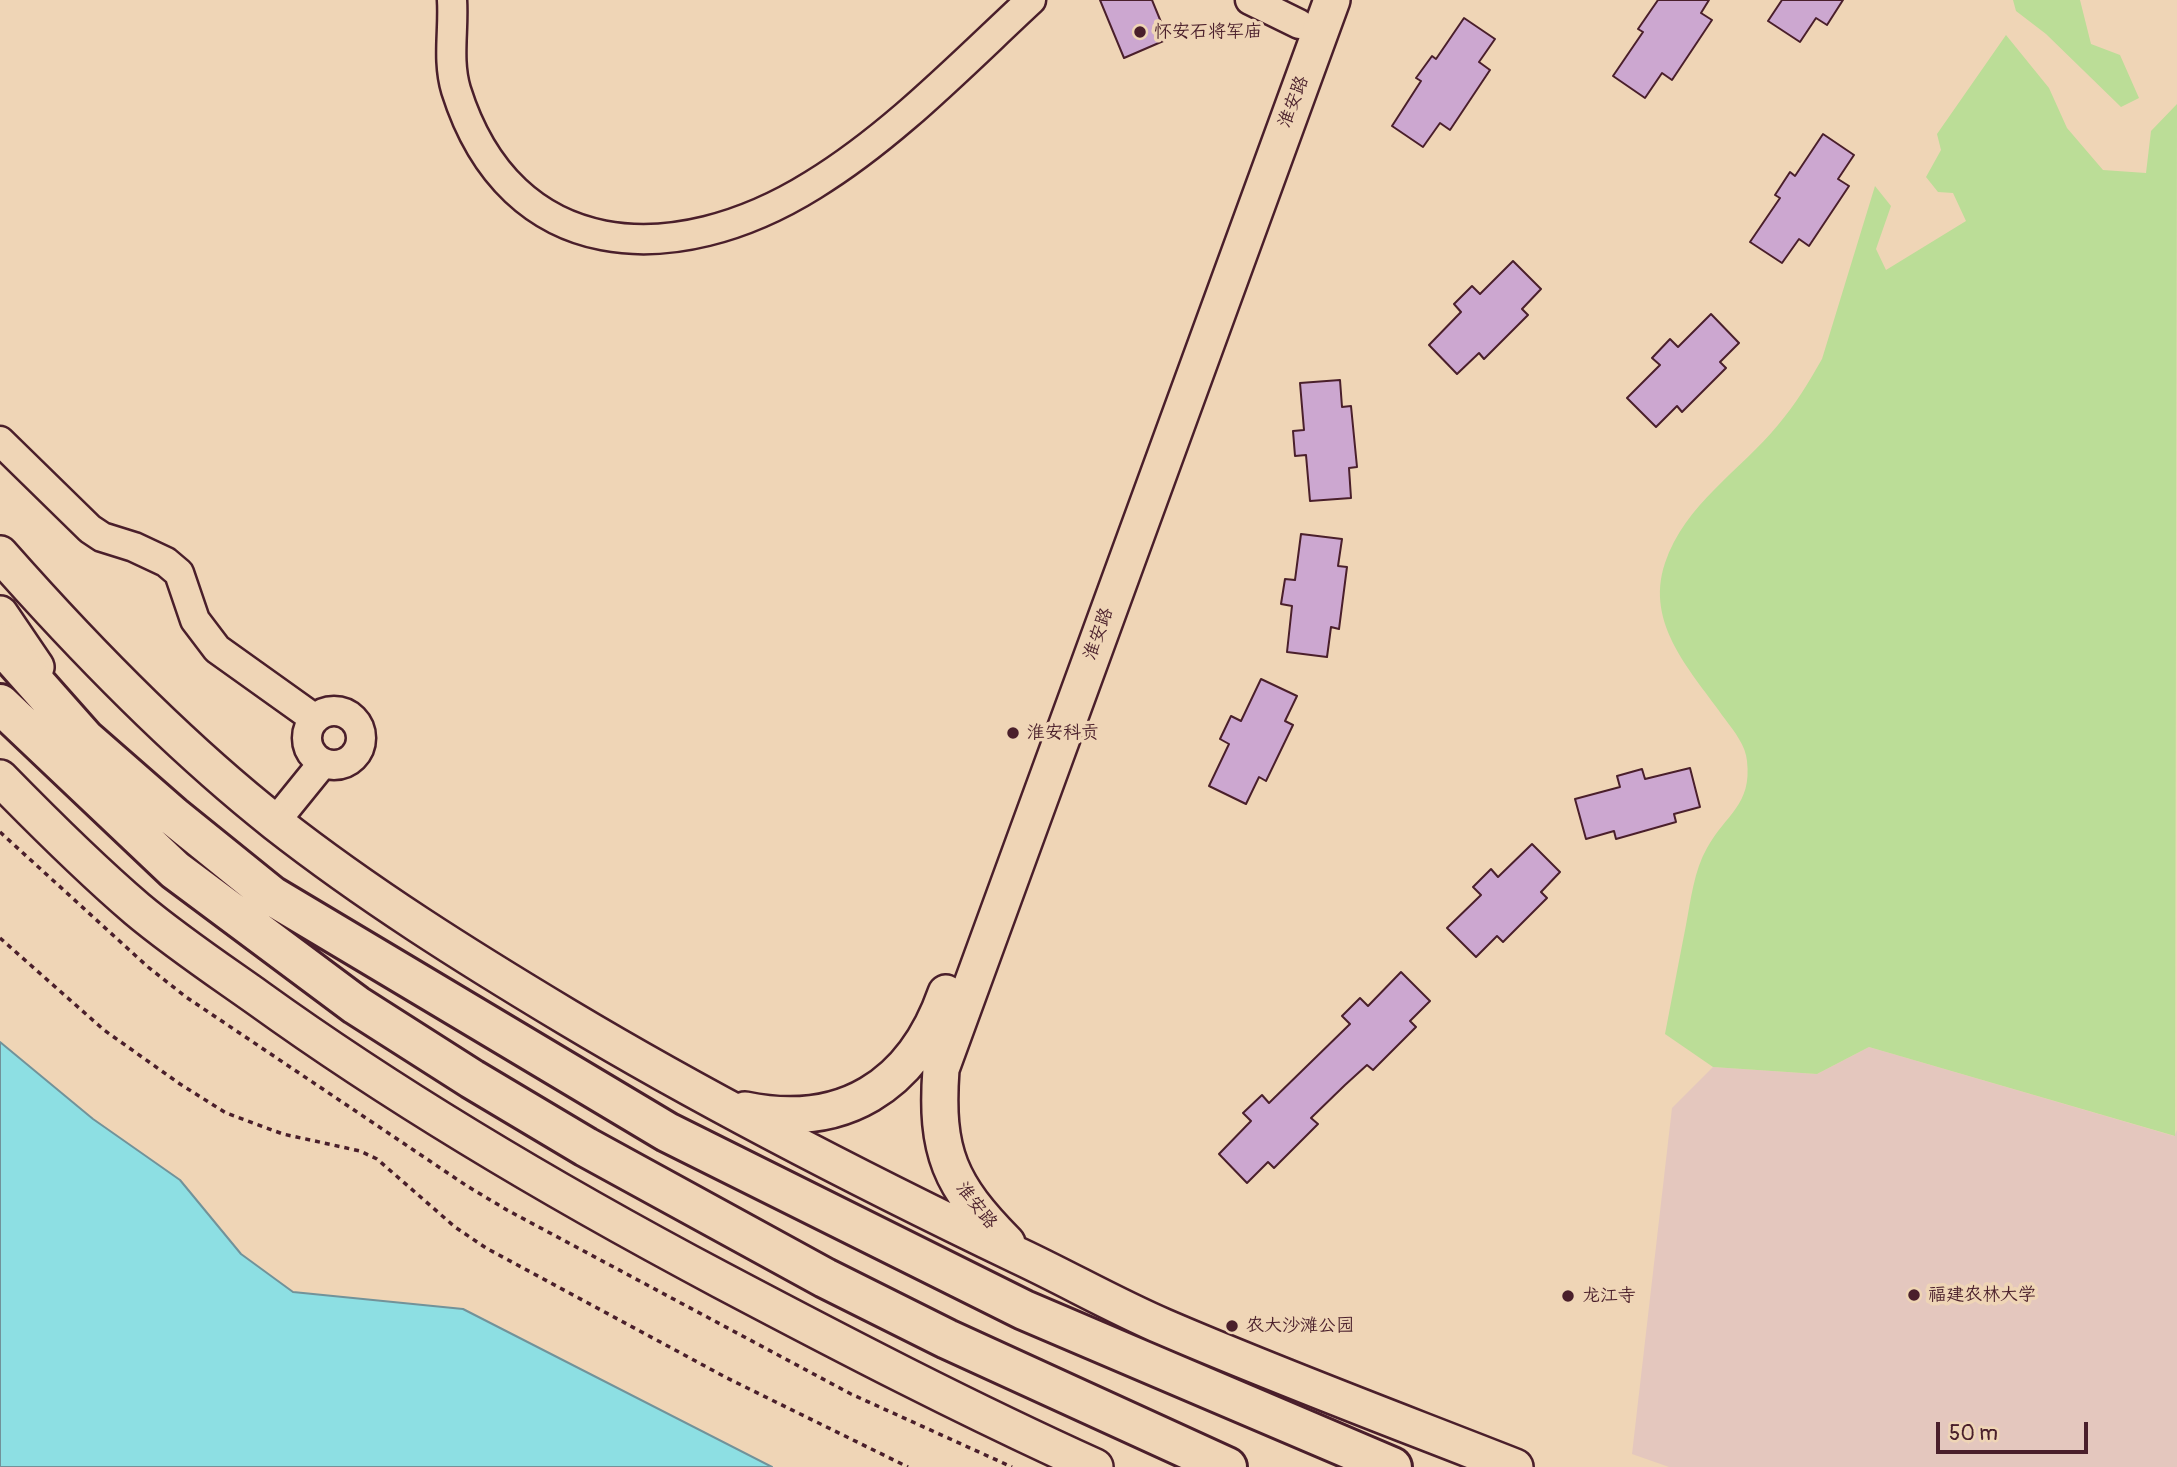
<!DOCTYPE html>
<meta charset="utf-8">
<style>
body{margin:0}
#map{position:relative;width:2177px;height:1467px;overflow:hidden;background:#efd5b6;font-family:Pangolin,sans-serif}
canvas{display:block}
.scale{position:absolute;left:1936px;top:1422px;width:152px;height:32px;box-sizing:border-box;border:4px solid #4a1f2b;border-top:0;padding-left:9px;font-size:21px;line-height:24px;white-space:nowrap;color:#4a1f2b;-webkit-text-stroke:5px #efd5b6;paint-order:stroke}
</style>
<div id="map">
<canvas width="2177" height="1467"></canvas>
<div class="scale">50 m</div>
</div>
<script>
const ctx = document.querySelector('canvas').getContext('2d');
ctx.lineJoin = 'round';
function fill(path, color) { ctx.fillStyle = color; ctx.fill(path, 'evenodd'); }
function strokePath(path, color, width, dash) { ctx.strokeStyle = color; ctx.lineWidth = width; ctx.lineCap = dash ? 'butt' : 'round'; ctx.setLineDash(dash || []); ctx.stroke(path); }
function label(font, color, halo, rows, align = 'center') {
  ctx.font = font + ' Pangolin,"LXGW WenKai TC",sans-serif'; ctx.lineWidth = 7; ctx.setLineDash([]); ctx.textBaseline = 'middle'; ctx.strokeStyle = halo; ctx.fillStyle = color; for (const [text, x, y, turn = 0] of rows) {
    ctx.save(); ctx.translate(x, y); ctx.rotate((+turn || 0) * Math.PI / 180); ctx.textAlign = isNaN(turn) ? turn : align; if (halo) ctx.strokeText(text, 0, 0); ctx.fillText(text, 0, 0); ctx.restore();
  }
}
fill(new Path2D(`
 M1869 1047 2174 1136 2177 1130V1467H1669L1632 1454 1672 1108 1713 1067 1817 1074Z`), '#e4c7be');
fill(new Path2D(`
 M2013 0H2080L2091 44 2120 55 2139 98 2121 107 2046 34 2016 11Z
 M2006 35 2049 88 2067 128 2103 170 2146 173 2151 131 2177 104 2175 1136 1869 1047 1817 1074 1713 1067 1665 1034C1672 997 1679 961 1686 925 1691 899 1694 871 1707 848 1726 814 1752 805 1747 761 1746 746 1734 731 1725 719 1693 673 1644 625 1665 563 1685 504 1740 471 1778 425 1795 405 1809 382 1822 359L1875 186 1891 206 1876 249 1886 270 1966 221 1953 193 1938 192 1926 177 1941 150 1937 134Z`), '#bbdd97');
const water = new Path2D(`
 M0 1042 93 1119 180 1180 241 1254 293 1292 463 1309 772 1467H0Z`);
fill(water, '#8ddfe3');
strokePath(water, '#729299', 2);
const building = new Path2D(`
 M1100 0H1152L1168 39 1124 58Z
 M1658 0H1709L1701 13 1712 20 1672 80 1662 73 1645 98 1613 76 1643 32 1638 29Z
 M1782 0H1843L1827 25 1816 18 1800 42 1768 21Z
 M1464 18 1495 39 1479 62 1490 70 1450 130 1440 123 1423 147 1392 126 1421 81 1416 78 1432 56 1436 59Z
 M1823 134 1854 155 1838 179 1849 186 1809 246 1799 239 1782 263 1750 242 1780 198 1775 195 1790 172 1795 176Z
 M1513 261 1541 289 1522 309 1528 315 1484 359 1479 353 1457 374 1429 345 1461 312 1454 304 1472 286 1480 294Z
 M1711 314 1739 343 1720 362 1726 368 1682 412 1677 406 1656 427 1627 398 1660 365 1652 358 1670 339 1678 347Z
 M1340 380 1342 407 1351 406 1357 467 1349 468 1351 498 1310 501 1306 455 1295 456 1293 431 1304 430 1300 383Z
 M1301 534 1342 539 1338 566 1347 567 1339 629 1331 627 1327 657 1287 652 1292 606 1281 604 1285 579 1295 580Z
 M1261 679 1297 696 1285 721 1293 725 1266 781 1259 777 1246 804 1209 786 1229 744 1220 739 1231 716 1241 721Z
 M1690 768 1700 807 1674 814 1676 822 1616 839 1614 831 1586 839 1575 799 1620 787 1617 776 1642 769 1645 779Z
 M1532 844 1560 872 1541 892 1547 898 1503 942 1497 936 1476 957 1447 928 1481 895 1473 887 1491 869 1498 877Z
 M1401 972 1430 1001 1410 1021 1416 1027 1373 1070 1367 1065 1345 1085 1311 1118 1318 1124 1274 1168 1268 1162 1247 1183 1219 1154 1251 1121 1243 1113 1262 1095 1269 1103 1350 1024 1342 1016 1360 998 1368 1006Z`);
fill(building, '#cca7d0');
strokePath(building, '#4a1f2b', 2);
const minor = new Path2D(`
 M452 0C454 30 447 60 456 90 511 265 675 271 813 185 893 136 962 64 1031 0
 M1250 0 1299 24
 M0 441 90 529 102 537 134 547 166 562 179 573 195 620 217 649 315 719
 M307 738a27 27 0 1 1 54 0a27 27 0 1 1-54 0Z
 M275 822 322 764`);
const major = new Path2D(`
 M0 554C84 649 176 744 276 823 368 895 467 957 567 1017 714 1105 865 1182 1019 1256 1068 1279 1115 1306 1164 1327 1280 1377 1398 1421 1515 1467
 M0 614 36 667
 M0 778C44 823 89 868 137 909 175 941 217 969 258 998 405 1104 561 1195 721 1280 844 1345 967 1409 1095 1467
 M745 1110C842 1130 913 1087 946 993
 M1007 1243C950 1185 935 1153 941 1069L1332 0`);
const highway = new Path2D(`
 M0 643 85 739 173 816 272 896 667 1132 1024 1310 1392 1467
 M0 704 175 870 356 1005 472 1079 586 1147 825 1278 947 1339 1227 1467`);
strokePath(minor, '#4a1f2b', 33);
strokePath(major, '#4a1f2b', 40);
strokePath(highway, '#4a1f2b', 44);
strokePath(new Path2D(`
 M0 832 148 967 186 997 467 1186 507 1210 851 1394 1012 1467
 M0 938 104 1030 180 1084 226 1113 283 1134 360 1151 377 1159 455 1227 486 1248 727 1378 908 1467`), '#4a1f2b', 3.5, [5, 5]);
strokePath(minor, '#efd5b6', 28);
strokePath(major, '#efd5b6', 35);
strokePath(highway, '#efd5b6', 38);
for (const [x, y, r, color] of [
 [1140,32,7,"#4a1f2b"],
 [1013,733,7,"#4a1f2b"],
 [1914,1295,7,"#4a1f2b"],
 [1568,1296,7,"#4a1f2b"],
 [1232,1326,7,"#4a1f2b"]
]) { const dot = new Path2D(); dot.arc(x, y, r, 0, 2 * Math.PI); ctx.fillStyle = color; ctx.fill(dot); strokePath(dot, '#efd5b6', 2.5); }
label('18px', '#4a1f2b', '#efd5b6', [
 ["怀安石将军庙",1154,32],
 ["淮安科贡",1027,733],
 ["福建农林大学",1928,1295],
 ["龙江寺",1582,1296],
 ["农大沙滩公园",1246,1326]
], 'left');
label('18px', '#4a1f2b', '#efd5b6', [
 ["淮安路",1294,102,-69],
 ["淮安路",1099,634,-70],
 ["淮安路",976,1206,52]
]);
</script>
